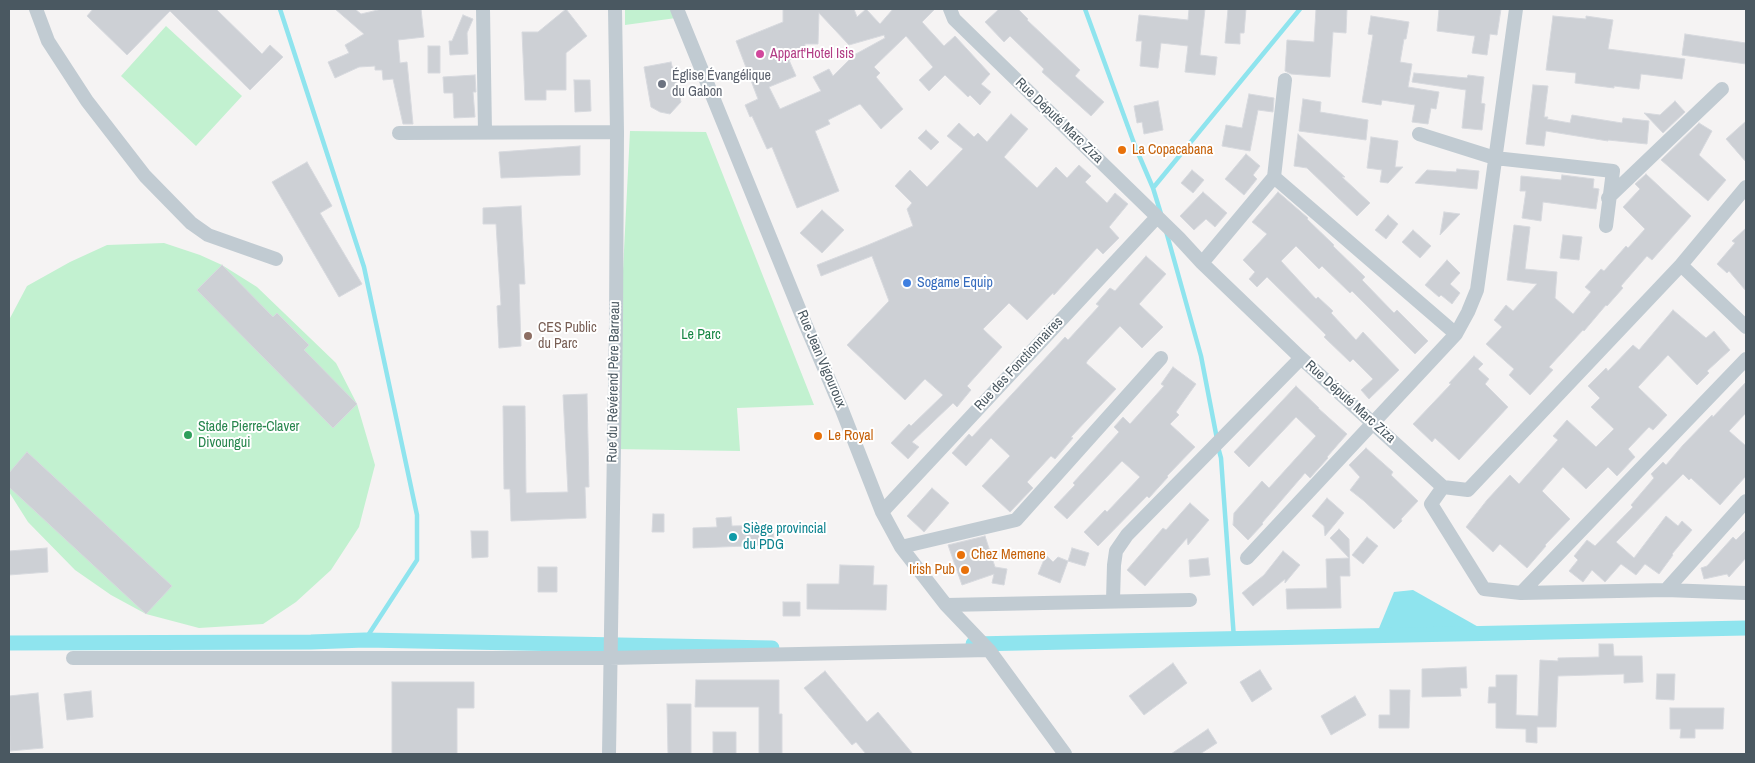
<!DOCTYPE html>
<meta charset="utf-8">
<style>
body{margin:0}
#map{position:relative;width:1755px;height:763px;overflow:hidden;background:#f5f3f3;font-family:"Archivo Narrow",sans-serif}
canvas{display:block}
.frame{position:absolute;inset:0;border:10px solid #4a5861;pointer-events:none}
</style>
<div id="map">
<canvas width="1755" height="763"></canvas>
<div class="frame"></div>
</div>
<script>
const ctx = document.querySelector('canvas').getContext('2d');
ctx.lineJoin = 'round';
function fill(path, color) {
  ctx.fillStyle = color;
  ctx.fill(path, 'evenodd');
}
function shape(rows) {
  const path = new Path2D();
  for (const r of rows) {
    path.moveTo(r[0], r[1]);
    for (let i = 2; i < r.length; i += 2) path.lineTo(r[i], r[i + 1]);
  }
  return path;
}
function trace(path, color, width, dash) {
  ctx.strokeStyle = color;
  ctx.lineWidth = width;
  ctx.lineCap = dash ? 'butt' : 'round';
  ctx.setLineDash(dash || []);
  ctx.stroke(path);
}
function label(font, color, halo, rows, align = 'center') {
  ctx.font = font + ' "Archivo Narrow",sans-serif';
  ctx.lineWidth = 4;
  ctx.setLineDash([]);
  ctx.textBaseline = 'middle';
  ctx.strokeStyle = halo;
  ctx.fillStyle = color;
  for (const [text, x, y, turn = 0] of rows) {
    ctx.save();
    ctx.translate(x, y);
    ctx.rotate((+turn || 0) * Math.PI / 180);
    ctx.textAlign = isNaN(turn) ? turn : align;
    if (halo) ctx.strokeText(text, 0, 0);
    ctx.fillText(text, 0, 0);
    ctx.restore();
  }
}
const green = shape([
 [625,9,672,9,676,18,625,25],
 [166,26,242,96,196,146,121,76],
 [630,131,706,132,814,405,737,408,740,451,614,449],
 [164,243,200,255,222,265,257,287,336,363,357,404,375,465,359,527,331,570,296,602,263,624,199,628,146,614,111,595,75,570,28,522,9,492,9,320,27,286,70,262,107,245]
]);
const water = shape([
 [1413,590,1482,629,1377,633,1394,592]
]);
const stream = shape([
 [280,9,364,267,417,515,417,560,365,640],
 [1085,9,1135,146,1153,188],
 [1161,214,1153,188,1300,9],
 [1166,231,1201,356,1217,439],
 [1218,447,1221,458,1234,639]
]);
const canal = shape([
 [9,643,311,642,365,640,772,648],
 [973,644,1746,628]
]);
const building = shape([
 [93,9,216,9,262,54,270,45,283,57,250,90,170,11,127,55,87,16,93,9],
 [335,9,355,9,361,14,382,9,421,9,424,37,398,40,400,63,407,62,413,124,403,124,393,79,383,80,382,70,375,70,375,66,359,67,335,78,328,62,349,53,345,45,364,34,335,9],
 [566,9,587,36,566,53,566,90,546,90,546,100,525,100,522,32,538,32,566,9],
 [783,9,854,9,857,17,866,9,880,24,893,9,935,9,922,22,944,46,955,36,990,74,981,84,991,92,980,105,970,95,968,97,945,75,929,91,919,80,933,67,906,36,874,67,880,73,876,77,903,109,881,129,860,104,828,120,830,124,815,131,839,191,797,208,772,147,767,149,752,116,750,117,745,105,758,99,736,41,783,22,783,9],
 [819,13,849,45,884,35,885,38,854,55,833,76,829,69,813,77,821,91,780,109,769,87,796,76,789,60,805,56,805,44,818,44,819,13],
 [999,9,1018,9,1028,19,1027,20,1080,70,1075,76,1104,102,1091,116,1042,72,1044,69,1010,36,1004,42,985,22,999,9],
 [1189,9,1205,9,1200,55,1217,57,1215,75,1185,72,1188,46,1161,43,1158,68,1140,66,1142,41,1136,41,1139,15,1188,20,1189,9],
 [1228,9,1246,9,1244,33,1240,33,1240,44,1225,43,1228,9],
 [1316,9,1347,9,1346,33,1333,32,1330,77,1291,74,1285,71,1287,40,1314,42,1316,9],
 [1439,9,1501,9,1497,35,1490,34,1487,55,1472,53,1475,36,1437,31,1439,9],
 [463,15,473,19,467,33,468,54,450,55,449,41,452,41,463,15],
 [1371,16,1409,22,1406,39,1404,39,1400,62,1412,64,1408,87,1439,92,1436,109,1431,108,1428,124,1412,122,1415,105,1382,100,1381,105,1362,102,1373,35,1368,34,1371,16],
 [1553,16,1586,19,1586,16,1613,20,1608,49,1685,59,1682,79,1641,74,1639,89,1614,86,1614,88,1575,83,1576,73,1546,70,1553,16],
 [1685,34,1746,43,1746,64,1682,55,1685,34],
 [428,46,440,46,440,73,428,73,428,46],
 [671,62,681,102,670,114,660,112,651,107,644,67,671,62],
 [1414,73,1467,78,1468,75,1484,77,1481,103,1485,104,1482,130,1462,128,1466,90,1412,82,1414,73],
 [475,75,476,92,473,92,475,117,454,118,453,93,444,93,443,77,475,75],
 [574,80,590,80,591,111,575,112,574,80],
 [1533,85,1548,86,1544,117,1548,117,1547,119,1570,123,1572,115,1622,123,1623,118,1649,121,1647,144,1608,140,1608,141,1546,131,1544,146,1526,144,1533,85],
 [1249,94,1274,98,1273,112,1258,110,1250,151,1222,146,1226,125,1242,128,1249,94],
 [1303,99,1321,102,1320,112,1368,120,1366,140,1299,131,1303,99],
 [1158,101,1163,130,1144,134,1142,122,1137,123,1134,106,1158,101],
 [1675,101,1685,112,1663,133,1644,113,1660,115,1675,101],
 [1011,114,1028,129,1004,157,1037,188,1056,167,1067,178,1079,165,1091,176,1085,182,1107,203,1115,193,1128,204,1109,227,1119,238,1103,254,1097,248,1054,295,1053,293,1027,320,1009,303,983,329,1002,347,967,386,971,390,957,407,953,403,912,442,919,447,908,459,891,443,909,424,911,426,943,395,925,379,905,400,847,345,889,301,872,256,821,276,817,265,868,245,913,226,907,209,912,203,895,186,910,170,927,187,963,149,947,136,959,123,974,137,978,133,987,142,1011,114],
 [1746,121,1746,162,1726,139,1746,121],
 [1699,123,1712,131,1699,155,1726,180,1708,201,1661,160,1699,123],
 [926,130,939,142,931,150,918,138,926,130],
 [1298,134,1345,177,1342,177,1370,203,1357,216,1307,168,1294,166,1298,134],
 [1371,137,1398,141,1395,167,1403,167,1388,183,1380,182,1382,170,1367,168,1371,137],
 [580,146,580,175,501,178,499,152,580,146],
 [1246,154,1260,166,1253,175,1257,179,1244,195,1225,179,1246,154],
 [307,162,332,206,320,213,362,284,339,297,272,182,307,162],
 [1457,169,1479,171,1477,189,1415,183,1427,170,1456,172,1457,169],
 [1192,170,1204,180,1193,193,1181,183,1192,170],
 [1646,174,1691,216,1652,260,1647,256,1621,286,1623,288,1607,306,1606,305,1584,331,1583,330,1549,367,1553,370,1530,395,1509,375,1514,369,1486,344,1502,327,1494,320,1506,305,1513,311,1537,284,1507,280,1514,225,1530,227,1525,269,1557,272,1555,298,1573,314,1591,292,1585,287,1601,269,1604,271,1626,246,1628,248,1645,229,1623,207,1640,189,1635,184,1646,174],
 [1562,175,1594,179,1593,188,1599,189,1596,209,1543,202,1541,221,1522,218,1526,191,1520,191,1521,176,1561,180,1562,175],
 [1203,192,1227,213,1215,227,1206,219,1194,230,1180,216,1203,192],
 [1278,192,1308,218,1307,219,1334,245,1333,246,1365,277,1362,280,1394,313,1397,310,1428,341,1415,354,1352,291,1350,293,1322,266,1319,269,1296,246,1281,261,1316,299,1318,297,1333,311,1331,313,1356,340,1363,332,1399,370,1369,399,1361,390,1373,379,1353,359,1350,362,1324,337,1326,335,1267,277,1257,287,1249,279,1255,272,1243,260,1267,234,1252,222,1278,192],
 [521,206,525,284,519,284,521,346,499,348,497,306,501,305,496,224,483,224,483,208,521,206],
 [822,210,844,230,822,253,800,233,822,210],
 [1444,212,1460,214,1440,235,1444,212],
 [1388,215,1398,224,1386,239,1375,230,1388,215],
 [1746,228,1746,291,1729,271,1727,273,1717,264,1735,243,1732,241,1746,228],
 [1413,230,1431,246,1420,258,1402,242,1413,230],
 [1563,235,1582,237,1579,260,1560,258,1563,235],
 [1146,256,1166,274,1139,304,1163,327,1142,348,1120,326,1088,360,1086,363,1116,389,1071,437,1073,438,1055,459,1051,456,1027,482,1033,488,1010,512,982,486,1010,456,991,438,966,466,952,453,969,434,972,437,1040,364,1065,337,1068,340,1099,306,1096,304,1110,288,1115,291,1146,256],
 [1447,260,1460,273,1450,284,1460,293,1452,304,1441,295,1439,297,1425,285,1447,260],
 [222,265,273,317,277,313,309,345,304,350,357,404,333,428,197,290,222,265],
 [1673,310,1706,338,1714,331,1730,350,1707,371,1709,373,1697,385,1668,355,1638,387,1667,415,1653,430,1649,427,1628,449,1635,457,1617,476,1608,467,1586,489,1563,467,1542,491,1570,519,1545,545,1546,546,1527,568,1500,544,1493,552,1466,527,1487,500,1510,475,1519,484,1558,440,1553,436,1567,420,1596,447,1614,429,1591,407,1600,398,1588,386,1606,368,1608,371,1633,345,1639,350,1673,310],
 [1474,356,1483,364,1478,369,1489,379,1485,384,1508,407,1459,460,1435,438,1432,442,1413,424,1451,384,1449,383,1474,356],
 [1173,367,1196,384,1176,412,1179,415,1170,424,1195,447,1167,476,1168,477,1149,498,1147,496,1098,546,1084,532,1105,510,1107,512,1140,477,1122,461,1067,519,1054,507,1075,485,1073,483,1119,432,1114,427,1123,417,1130,424,1164,386,1161,384,1173,367],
 [1746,382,1746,413,1729,431,1746,446,1746,476,1720,505,1691,478,1689,480,1683,474,1616,542,1634,558,1666,516,1678,526,1682,521,1692,530,1672,554,1673,555,1659,574,1645,564,1636,575,1621,564,1605,582,1592,570,1583,582,1569,571,1578,560,1574,556,1587,540,1595,546,1633,507,1631,505,1654,478,1651,474,1663,462,1666,465,1683,445,1712,415,1713,417,1746,382],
 [1296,386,1319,408,1318,408,1347,434,1327,457,1328,458,1310,478,1305,473,1262,523,1263,524,1248,540,1233,525,1234,513,1262,481,1269,488,1316,436,1296,417,1249,467,1234,452,1296,386],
 [587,394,589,487,585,487,586,518,511,521,510,489,504,489,503,406,525,406,526,493,568,492,563,395,587,394],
 [1366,448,1393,472,1391,475,1418,501,1401,519,1402,521,1394,529,1364,501,1350,490,1360,477,1349,465,1366,448],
 [27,452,172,586,146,614,9,487,9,473,27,452],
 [932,488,949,503,924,532,907,516,932,488],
 [1327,498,1344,513,1325,536,1324,526,1312,516,1327,498],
 [1190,503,1209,520,1188,545,1187,538,1145,586,1127,570,1163,528,1166,530,1190,503],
 [653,514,664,514,664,532,652,532,653,514],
 [731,517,732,526,773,525,774,545,693,548,693,528,717,527,716,518,731,517],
 [1339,529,1349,539,1350,576,1340,576,1341,608,1287,609,1286,589,1327,588,1326,559,1349,558,1330,538,1339,529],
 [1746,530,1746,558,1729,577,1727,574,1704,579,1701,568,1707,566,1733,537,1736,540,1746,530],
 [471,531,488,531,488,557,472,558,471,531],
 [985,536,995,567,1007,569,1004,585,992,583,994,574,962,585,948,545,985,536],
 [1367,537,1378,546,1363,564,1352,555,1367,537],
 [47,548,48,572,9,575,9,551,47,548],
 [1072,548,1089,553,1085,566,1068,561,1072,548],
 [1283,551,1300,565,1285,583,1285,579,1253,606,1242,593,1264,575,1283,551],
 [1046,555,1053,562,1058,557,1068,561,1060,583,1038,574,1046,555],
 [1208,558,1210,575,1190,577,1189,560,1208,558],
 [840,565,874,566,873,585,887,585,886,610,807,609,807,584,839,584,840,565],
 [538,567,557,567,557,592,538,592,538,567],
 [783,602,800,602,800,616,783,616,783,602],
 [1599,644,1613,644,1614,656,1642,656,1643,682,1624,683,1624,674,1558,676,1556,727,1537,727,1537,743,1526,742,1526,729,1496,728,1496,703,1488,703,1489,687,1496,687,1496,675,1517,675,1516,715,1538,716,1540,660,1558,661,1558,658,1599,657,1599,644],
 [1173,663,1187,683,1144,715,1129,696,1173,663],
 [1466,667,1467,688,1460,688,1461,696,1422,697,1422,669,1466,667],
 [1260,670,1272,689,1252,702,1240,682,1260,670],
 [825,671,867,722,878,712,913,754,866,754,856,742,852,745,804,688,825,671],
 [1657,674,1675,674,1674,700,1656,699,1657,674],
 [696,680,779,680,779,714,782,714,782,754,759,754,759,707,695,707,696,680],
 [392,682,474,682,474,708,457,708,457,754,392,754,392,682],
 [1390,690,1410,690,1409,728,1379,728,1379,715,1390,715,1390,690],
 [91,691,93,717,67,720,64,694,91,691],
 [38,693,43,748,10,751,9,696,38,693],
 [1355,696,1366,715,1331,735,1321,716,1355,696],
 [667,704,691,704,691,754,668,754,667,704],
 [1670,708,1724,708,1723,729,1695,729,1695,738,1680,738,1681,729,1670,729,1670,708],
 [1208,729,1217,743,1200,754,1171,754,1208,729],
 [713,732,736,732,736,754,713,754,713,732]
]);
const minor = shape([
 [36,9,48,41,87,101,145,176,191,223,208,235,276,259],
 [483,9,485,132],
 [677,9,804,321,842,410,882,512,901,547,946,605,989,650,1065,754],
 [950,9,954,19,1179,238,1202,263,1301,358,1443,487,1468,490,1681,265,1746,187],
 [399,133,617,132],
 [1419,134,1495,158,1613,171,1606,226],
 [1274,177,1285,80],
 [1608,198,1722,89],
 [1202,263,1274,177,1456,334],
 [1681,265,1746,327],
 [1443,487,1431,504,1484,589,1521,593,1666,590,1746,593],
 [882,512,1157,217],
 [901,547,1016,520,1161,358],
 [1247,558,1456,334,1468,312,1477,290,1516,9],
 [1666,590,1746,501],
 [1521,593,1746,359],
 [1113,600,1114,565,1116,551,1127,535,1301,358],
 [946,605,1190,600],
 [73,658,609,658,989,650],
 [609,754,616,324,617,132,615,9]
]);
const markers = [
 [760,54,5,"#d1479c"],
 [662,84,5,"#6b7280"],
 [1122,150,5,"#e8710a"],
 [907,283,5,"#3f7fe0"],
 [528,336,5,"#8d6e63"],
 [188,435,5,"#2e9e5b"],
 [818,436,5,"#e8710a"],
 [733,537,5,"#0f9aa8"],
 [961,555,5,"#e8710a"],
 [965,570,5,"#e8710a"]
];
const hotelNames = [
 ["Appart'Hotel Isis",770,54]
];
const worshipNames = [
 ["Église Évangélique",672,76],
 ["du Gabon",672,92]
];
const streetNames = [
 ["Rue Député Marc Ziza",1059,121,44],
 ["Rue Jean Vigouroux",821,359,67],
 ["Rue des Fonctionnaires",1019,364,-47],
 ["Rue du Révérend Père Barreau",614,382,-89],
 ["Rue Député Marc Ziza",1350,402,42]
];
const foodNames = [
 ["La Copacabana",1132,150],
 ["Le Royal",828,436],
 ["Chez Memene",971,555],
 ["Irish Pub",955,570,"right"]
];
const shopNames = [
 ["Sogame Equip",917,283]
];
const educationNames = [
 ["CES Public",538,328],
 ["du Parc",538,344]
];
const parkNames = [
 ["Le Parc",701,335]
];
const leisureNames = [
 ["Stade Pierre-Claver",198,427],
 ["Divoungui",198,443]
];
const cultureNames = [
 ["Siège provincial",743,529],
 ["du PDG",743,545]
];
fill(green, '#c2f1d0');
fill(water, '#8fe4ee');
trace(stream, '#8fe4ee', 4.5);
trace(canal, '#8fe4ee', 15);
fill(building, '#cdd0d5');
trace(building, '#d7d9de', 1);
trace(minor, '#c1cbd2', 14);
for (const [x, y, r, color] of markers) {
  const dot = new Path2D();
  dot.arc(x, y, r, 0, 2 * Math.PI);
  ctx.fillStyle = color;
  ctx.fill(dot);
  trace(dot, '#fff', 2);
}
label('14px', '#b23c85', '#fff', hotelNames, 'left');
label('14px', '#5b616d', '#fff', worshipNames, 'left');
label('14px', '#4a5861', '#fff', streetNames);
label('14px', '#c56008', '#fff', foodNames, 'left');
label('14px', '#366cbe', '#fff', shopNames, 'left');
label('14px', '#785e54', '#fff', educationNames, 'left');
label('14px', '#168643', '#fff', parkNames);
label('14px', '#27864d', '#fff', leisureNames, 'left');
label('14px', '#0d838f', '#fff', cultureNames, 'left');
</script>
